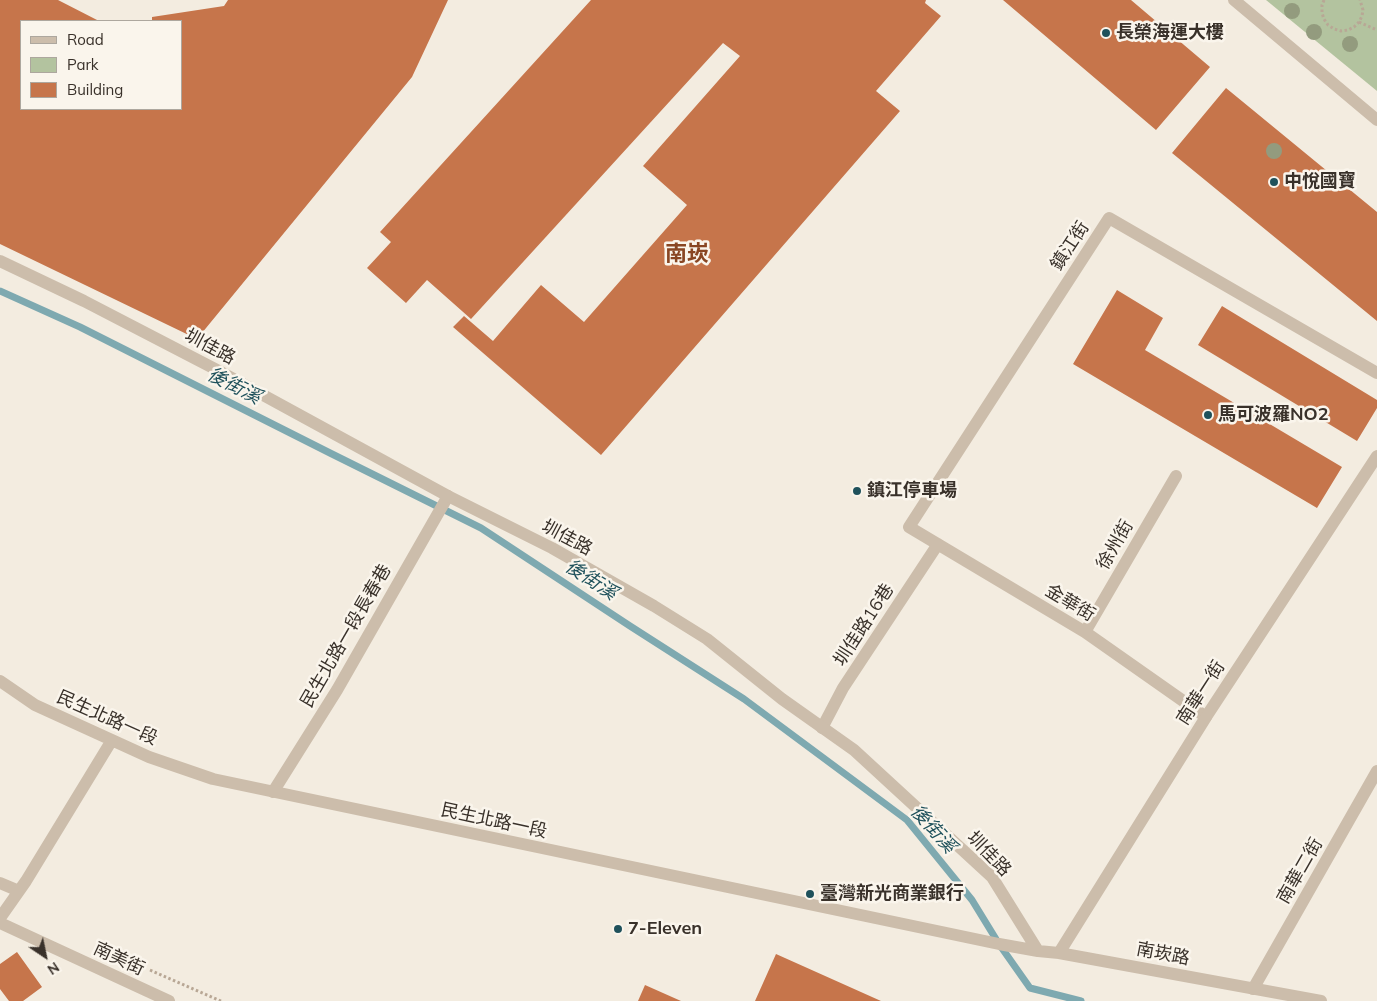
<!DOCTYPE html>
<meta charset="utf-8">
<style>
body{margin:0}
#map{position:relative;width:1377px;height:1001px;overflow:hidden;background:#f3ece0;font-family:Mulish,sans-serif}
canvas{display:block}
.legend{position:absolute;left:20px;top:20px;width:162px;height:90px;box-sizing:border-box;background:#faf5ec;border:1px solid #ada79e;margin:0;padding:6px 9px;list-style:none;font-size:15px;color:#39312a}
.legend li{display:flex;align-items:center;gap:10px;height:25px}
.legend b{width:25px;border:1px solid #ada79e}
.north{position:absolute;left:20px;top:931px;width:50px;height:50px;-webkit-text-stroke:4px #faf5ec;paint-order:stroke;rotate:146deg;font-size:14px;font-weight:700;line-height:20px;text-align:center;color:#39312a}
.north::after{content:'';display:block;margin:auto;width:18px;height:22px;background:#39312a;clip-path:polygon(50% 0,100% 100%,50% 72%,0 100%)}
</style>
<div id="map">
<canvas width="1377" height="1001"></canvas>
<ul class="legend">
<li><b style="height:6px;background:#ccbdab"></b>Road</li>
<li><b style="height:14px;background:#b3c39f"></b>Park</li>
<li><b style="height:14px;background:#c6754b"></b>Building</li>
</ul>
<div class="north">N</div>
</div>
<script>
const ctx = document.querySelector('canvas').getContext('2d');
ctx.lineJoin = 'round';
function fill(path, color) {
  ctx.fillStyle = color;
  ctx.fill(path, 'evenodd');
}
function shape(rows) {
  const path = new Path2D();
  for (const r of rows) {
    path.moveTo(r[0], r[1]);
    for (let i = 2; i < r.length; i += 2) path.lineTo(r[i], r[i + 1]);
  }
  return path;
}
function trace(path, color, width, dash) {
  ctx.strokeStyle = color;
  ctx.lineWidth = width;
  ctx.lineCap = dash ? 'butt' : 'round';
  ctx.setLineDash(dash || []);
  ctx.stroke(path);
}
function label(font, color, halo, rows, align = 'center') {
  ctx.font = font + ' Mulish,"Noto Sans TC",sans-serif';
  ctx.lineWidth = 5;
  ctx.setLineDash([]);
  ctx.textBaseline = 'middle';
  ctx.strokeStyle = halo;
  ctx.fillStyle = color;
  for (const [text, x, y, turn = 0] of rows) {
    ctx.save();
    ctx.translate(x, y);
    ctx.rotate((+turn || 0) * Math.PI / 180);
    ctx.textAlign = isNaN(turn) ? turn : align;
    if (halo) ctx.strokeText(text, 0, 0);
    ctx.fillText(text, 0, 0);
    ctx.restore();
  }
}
const green = shape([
 [1266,0,1377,0,1377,91]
]);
const stream = shape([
 [0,291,80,327,330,453,481,528,630,626,744,699,907,820,972,900,999,944,1030,988,1081,1001]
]);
const building = shape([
 [0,0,58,0,99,21,21,21,21,109,181,109,181,21,152,21,152,17,224,6,228,0,448,0,412,77,197,339,0,244],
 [591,0,926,0,925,3,941,16,876,91,900,111,601,455,453,327,464,316,493,341,541,285,584,322,687,205,643,166,740,56,723,43,471,319,427,280,406,303,367,268,391,242,380,232],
 [1003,0,1131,0,1210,67,1156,130],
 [1226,88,1377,212,1377,321,1172,153],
 [1117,290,1163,318,1145,350,1342,467,1317,508,1073,364],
 [1222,306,1377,400,1377,408,1357,441,1198,345],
 [17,952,42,987,23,1001,9,1001,0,989,0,964],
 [776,954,881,1001,755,1001],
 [645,985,681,1001,638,1001]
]);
const path = shape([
 [1324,0,1322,5,1322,13,1324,19,1328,25,1334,29,1341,31,1348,30,1354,27,1359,22,1362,16,1363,10,1360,0],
 [1359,22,1377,30],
 [150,970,221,1001]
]);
const service = shape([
 [1085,632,1176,476],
 [1206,717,1085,632,909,527,1109,218,1377,373],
 [822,728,843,688,938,544],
 [273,792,337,690,448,496],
 [1253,989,1377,771]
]);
const minor = shape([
 [1234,0,1377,120],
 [0,261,84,301,219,371,448,496,552,548,654,606,707,639,782,699,854,750,992,877,1038,951],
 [0,681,35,705,149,757,213,779,999,944,1038,951,1059,953,1321,1001],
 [0,883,19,891],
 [0,918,26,881,112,740],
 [0,923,169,1001],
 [1059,953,1206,717,1377,456]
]);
const trees = [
 [1292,11],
 [1314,32],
 [1350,44],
 [1274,151]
];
const markers = [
 [1106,33,5,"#1f515b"],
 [1274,182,5,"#1f515b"],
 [1208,415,5,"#1f515b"],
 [857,491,5,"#1f515b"],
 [810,894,5,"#1f515b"],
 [618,929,5,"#1f515b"]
];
const poiNames = [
 ["長榮海運大樓",1116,33],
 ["中悅國寶",1284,182],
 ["馬可波羅NO2",1218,415],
 ["鎮江停車場",867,491],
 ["臺灣新光商業銀行",820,894],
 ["7-Eleven",628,929]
];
const streetNames = [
 ["鎮江街",1070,246,-57],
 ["圳佳路",210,347,28],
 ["圳佳路",567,538,28],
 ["徐州街",1115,545,-60],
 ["金華街",1070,603,31],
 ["圳佳路16巷",864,625,-57],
 ["民生北路一段長春巷",346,636,-60],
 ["南華一街",1201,693,-57],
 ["民生北路一段",107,718,24],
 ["民生北路一段",494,821,12],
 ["圳佳路",989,854,46],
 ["南華二街",1300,871,-60],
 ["南崁路",1163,954,11],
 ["南美街",119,959,25]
];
const waterNames = [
 ["後街溪",234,386,27],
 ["後街溪",591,580,33],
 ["後街溪",933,829,48]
];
const districtNames = [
 ["南崁",687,254]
];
fill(green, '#b3c39f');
trace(stream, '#7ea9b0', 7);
fill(building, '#c6754b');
trace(path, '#b8a795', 3, [2.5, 2.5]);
trace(service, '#ccbdab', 12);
trace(minor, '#ccbdab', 12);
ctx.fillStyle = '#939b7e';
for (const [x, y] of trees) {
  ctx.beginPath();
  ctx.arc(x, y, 8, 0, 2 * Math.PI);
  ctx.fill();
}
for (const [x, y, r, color] of markers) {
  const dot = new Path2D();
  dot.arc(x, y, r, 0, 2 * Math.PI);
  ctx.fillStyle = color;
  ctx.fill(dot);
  trace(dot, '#faf5ec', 2);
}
label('bold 18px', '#39312a', '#faf5ec', poiNames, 'left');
label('18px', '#39312a', '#faf5ec', streetNames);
label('italic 19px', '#1f515b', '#faf5ec', waterNames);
label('bold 22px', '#894623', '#faf5ec', districtNames);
</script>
